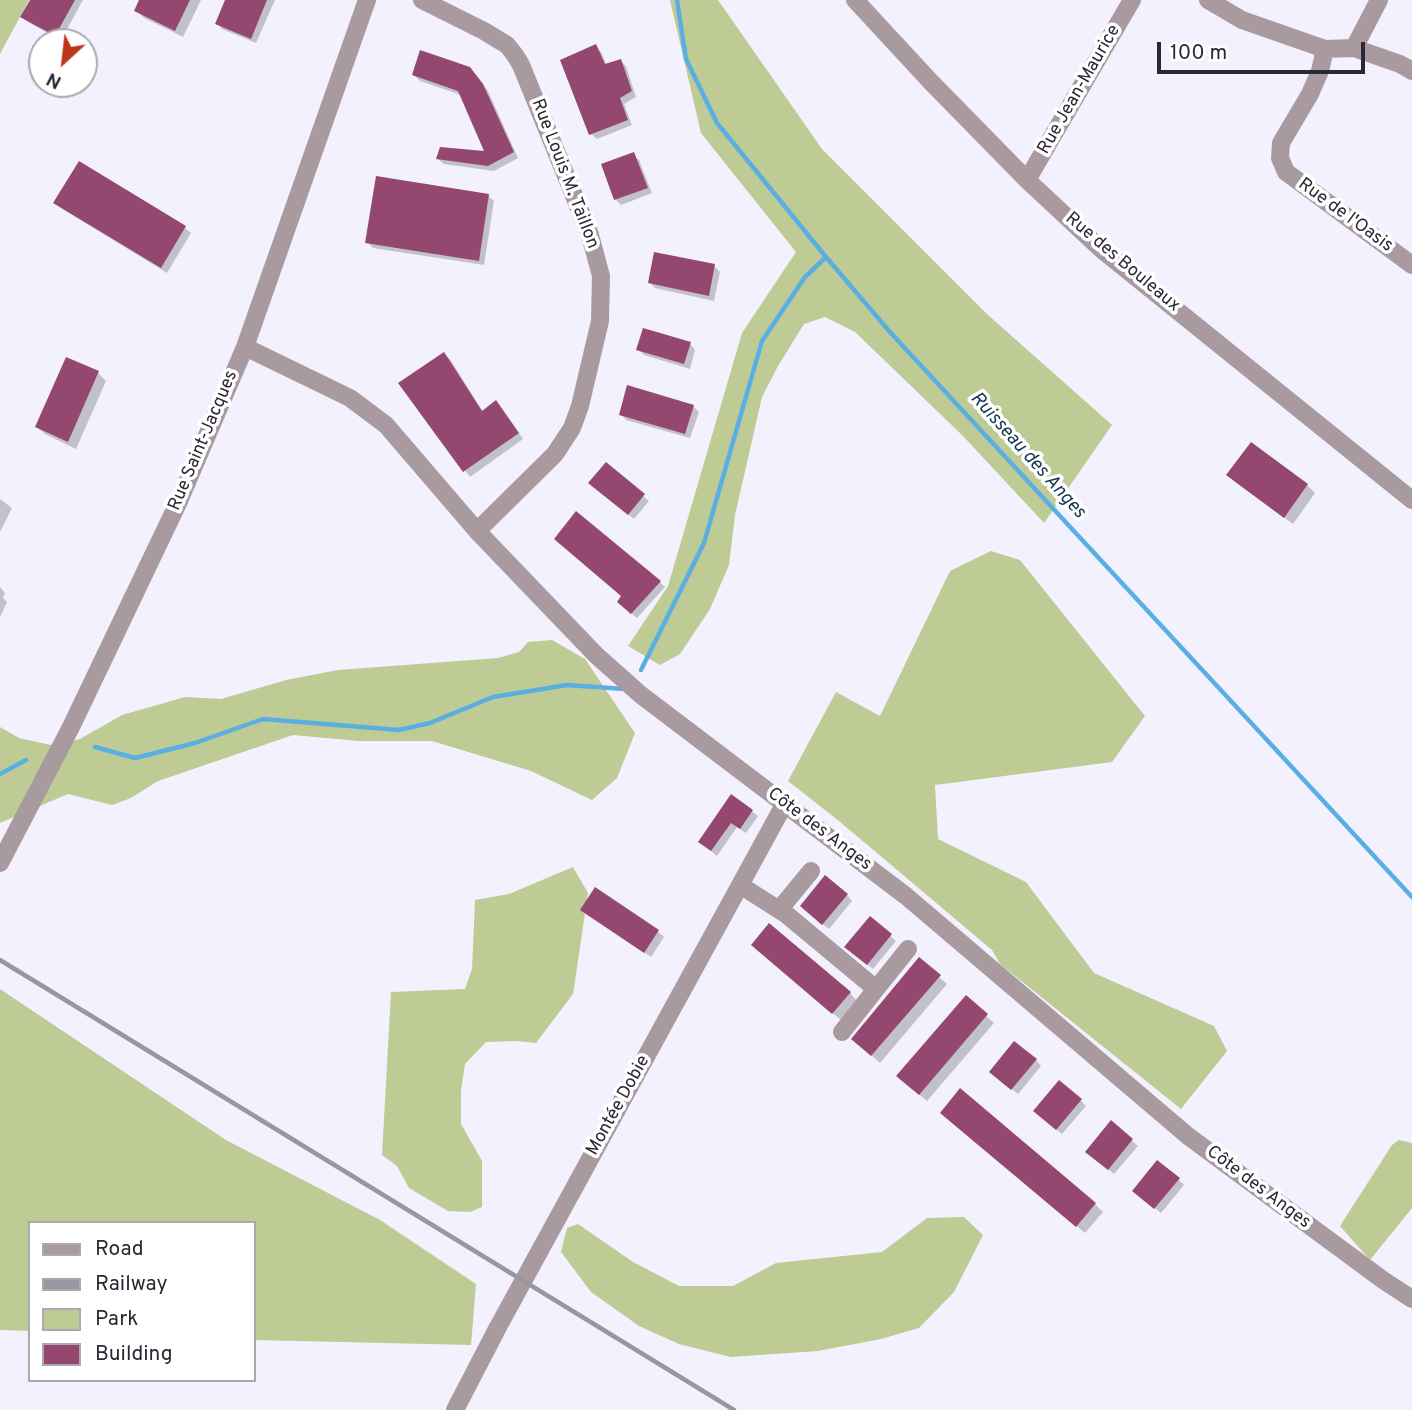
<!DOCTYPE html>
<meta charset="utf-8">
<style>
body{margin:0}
#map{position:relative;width:1412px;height:1410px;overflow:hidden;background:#f3f1fd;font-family:Overpass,sans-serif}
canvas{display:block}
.legend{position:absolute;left:28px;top:1221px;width:228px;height:161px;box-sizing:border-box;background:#fff;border:2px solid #aaa9ad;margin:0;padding:9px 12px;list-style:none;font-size:21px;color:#2a2833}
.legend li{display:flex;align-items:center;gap:14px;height:35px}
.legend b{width:35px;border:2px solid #aaa9ad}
.north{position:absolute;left:28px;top:28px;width:70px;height:70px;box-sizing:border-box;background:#fff;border:2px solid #aaa9ad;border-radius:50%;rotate:207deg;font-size:19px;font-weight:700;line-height:28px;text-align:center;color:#2a2833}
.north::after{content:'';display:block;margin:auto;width:24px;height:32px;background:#bf3517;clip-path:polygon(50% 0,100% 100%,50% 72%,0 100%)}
.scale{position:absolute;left:1157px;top:42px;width:208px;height:32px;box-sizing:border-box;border:4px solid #2a2833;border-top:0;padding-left:9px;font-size:21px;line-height:24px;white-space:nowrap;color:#2a2833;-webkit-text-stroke:5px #fff;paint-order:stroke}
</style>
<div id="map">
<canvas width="1412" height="1410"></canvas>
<ul class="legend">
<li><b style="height:9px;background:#a99aa0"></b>Road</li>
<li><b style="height:9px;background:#9896a1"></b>Railway</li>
<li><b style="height:19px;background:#becb94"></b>Park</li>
<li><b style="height:19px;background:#94486f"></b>Building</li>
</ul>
<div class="north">N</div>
<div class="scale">100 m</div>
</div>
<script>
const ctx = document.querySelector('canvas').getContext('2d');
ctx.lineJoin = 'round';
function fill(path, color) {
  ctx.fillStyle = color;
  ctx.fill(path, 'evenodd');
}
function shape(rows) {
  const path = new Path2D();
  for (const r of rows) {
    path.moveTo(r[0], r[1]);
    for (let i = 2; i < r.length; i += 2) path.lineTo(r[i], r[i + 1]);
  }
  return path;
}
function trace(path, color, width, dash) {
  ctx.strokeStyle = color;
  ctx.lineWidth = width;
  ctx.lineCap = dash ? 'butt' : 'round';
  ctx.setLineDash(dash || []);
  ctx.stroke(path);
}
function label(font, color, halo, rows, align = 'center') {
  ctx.font = font + ' Overpass,sans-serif';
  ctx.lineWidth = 7;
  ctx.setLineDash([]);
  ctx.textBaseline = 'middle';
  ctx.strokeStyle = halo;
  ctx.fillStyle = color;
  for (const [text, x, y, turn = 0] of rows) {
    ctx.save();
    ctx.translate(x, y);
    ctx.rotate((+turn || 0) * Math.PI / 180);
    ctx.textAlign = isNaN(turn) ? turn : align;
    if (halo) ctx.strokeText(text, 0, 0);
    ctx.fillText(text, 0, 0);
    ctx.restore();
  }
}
const green = shape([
 [0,0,29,0,0,54],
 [670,0,718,0,822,149,988,315,1112,425,1044,523,963,436,855,332,825,317,804,324,778,366,762,397,735,515,729,565,710,609,680,654,660,665,628,646,668,586,742,333,796,252,701,133],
 [991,551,1020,560,1145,716,1112,762,935,785,938,839,1026,882,1094,973,1214,1026,1227,1051,1181,1109,1000,964,992,950,839,821,788,781,836,692,880,716,950,571],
 [552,640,585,659,635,733,617,778,592,800,531,771,432,741,359,741,293,735,158,781,131,798,112,805,68,794,0,823,0,727,19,738,55,746,80,739,122,715,185,697,221,699,286,680,338,670,498,658,519,652,528,642],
 [573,867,588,893,573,994,536,1043,516,1041,486,1042,465,1064,461,1091,461,1124,482,1161,482,1207,470,1212,448,1211,409,1188,397,1166,382,1155,391,992,465,989,472,969,475,900,509,894],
 [0,989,226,1140,380,1220,476,1284,471,1345,254,1340,254,1223,30,1223,30,1331,0,1330],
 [1399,1140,1412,1143,1412,1208,1370,1260,1340,1226,1392,1145],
 [964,1217,983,1235,954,1292,919,1328,881,1339,818,1351,731,1357,679,1344,639,1326,591,1292,561,1252,567,1228,578,1224,633,1262,679,1286,733,1286,776,1263,882,1252,927,1218]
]);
const shadow = shape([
 [32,0,83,0,61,40,28,22,22,17],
 [141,0,201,0,183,37,144,18,136,10],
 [227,0,275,0,256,43,222,29,217,23],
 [595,46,601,52,607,66,620,61,626,66,636,97,624,104,632,125,597,139,591,134],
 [414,75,476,75,488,91,518,158,494,171,444,164,438,159,487,153,461,95,420,81],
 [633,155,639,160,652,193,621,205,615,199],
 [79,164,185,228,191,233,167,273,61,208,56,203],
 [488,196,494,201,484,265,373,248,367,242],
 [714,266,720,272,714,301,655,288,650,283],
 [690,344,695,350,690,369,644,355,638,349],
 [444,354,450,359,483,412,501,408,523,439,470,477,401,384],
 [67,359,98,373,106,381,76,449,45,434,37,427],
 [693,406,699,412,690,438,626,420,621,414],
 [606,464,649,501,634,519,596,488],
 [1228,475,1307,485,1315,493,1293,524,1235,482],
 [0,499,12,508,0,532],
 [660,582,665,587,637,618,624,607],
 [0,587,5,593,3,598,7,602,0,617],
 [731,796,758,816,746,833,737,827,717,856,700,842],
 [596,890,658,932,664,937,651,957,588,915],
 [847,895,852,901,829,929,807,912],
 [870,918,896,941,873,969,852,952],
 [761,952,850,993,857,1001,841,1020],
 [939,977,947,984,880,1063,861,1046],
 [986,1016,994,1023,927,1101,906,1084],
 [1036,1060,1041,1066,1018,1094,996,1077],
 [1080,1100,1086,1106,1062,1134,1041,1117],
 [950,1121,1095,1204,1103,1212,1085,1233],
 [1111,1123,1138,1146,1114,1174,1093,1157],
 [1178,1179,1184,1185,1161,1213,1139,1196]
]);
const stream = shape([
 [677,0,686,59,717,123,826,257,890,332,1412,897],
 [641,670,704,543,762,341,805,277,826,257],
 [95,747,135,758,195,743,263,719,399,730,430,723,493,697,567,685,625,689],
 [0,774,26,760]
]);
const building = shape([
 [30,0,75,0,55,36,20,17],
 [139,0,190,0,175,31,134,11],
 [225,0,267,0,251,39,215,24],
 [596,44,605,64,621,59,632,91,620,98,628,120,589,135,560,60],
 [420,50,470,67,483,84,514,152,488,166,436,159,440,147,484,151,458,91,412,75],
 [634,152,648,188,614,200,601,164],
 [79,161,186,226,161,268,53,203],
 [376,176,489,194,479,261,365,243],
 [654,252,715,264,709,296,648,283],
 [643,328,691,342,684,364,636,350],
 [444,352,482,411,496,400,519,433,463,472,398,383],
 [66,357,99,371,68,442,35,427],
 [627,385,694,405,685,434,619,415],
 [1251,442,1308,484,1284,518,1226,475],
 [606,462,645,494,628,515,588,483],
 [576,511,661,581,631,614,617,602,621,596,554,539],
 [731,794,753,810,740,829,731,823,711,851,698,842],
 [825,875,848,894,822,925,800,906],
 [595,887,659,930,644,953,580,910],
 [870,916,892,934,867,965,844,947],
 [769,923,851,992,832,1014,751,945],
 [919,957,941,975,871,1056,851,1039],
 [966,995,988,1014,919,1095,896,1076],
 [1014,1041,1037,1059,1011,1090,989,1072],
 [1059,1080,1082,1099,1056,1130,1033,1111],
 [960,1088,1096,1203,1076,1227,940,1113],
 [1111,1120,1133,1139,1108,1170,1085,1152],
 [1157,1160,1180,1178,1154,1209,1132,1191]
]);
const minor = shape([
 [422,0,484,31,507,45,515,55,521,65,590,235,601,276,600,321,580,406,572,428,555,454,477,531],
 [855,0,930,81,1027,180,1101,249,1412,500],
 [1208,0,1242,20,1325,49,1354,48,1400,64,1412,71],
 [1354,48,1379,0],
 [1325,49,1320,71,1310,94,1281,143,1280,158,1286,172,1412,265],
 [1027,180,1132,0],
 [245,347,350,398,386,425,477,531,596,655,641,695,906,896,1188,1136,1383,1280,1412,1299],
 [0,863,71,727,179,501,245,347,367,0],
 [740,885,787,915,876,989,842,1032],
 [779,910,811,871],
 [876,989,908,949],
 [455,1410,498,1327,785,803]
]);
const rail = shape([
 [0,960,734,1410]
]);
const streetNames = [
 ["Rue Jean-Maurice",1080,90,-60],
 ["Rue Louis M. Taillon",564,174,69],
 ["Rue de l'Oasis",1345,216,36],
 ["Rue des Bouleaux",1122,263,40],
 ["Rue Saint-Jacques",204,441,-67],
 ["Côte des Anges",819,830,37],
 ["Montée Dobie",619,1106,-61],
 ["Côte des Anges",1258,1188,37]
];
const waterNames = [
 ["Ruisseau des Anges",1027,456,48]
];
fill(green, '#becb94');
fill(shadow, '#0003');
trace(stream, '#5baee2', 4.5);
fill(building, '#94486f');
trace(minor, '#a99aa0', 18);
trace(rail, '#9896a1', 4.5);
label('18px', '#2a2833', '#fff', streetNames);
label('italic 19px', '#12374c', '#fff', waterNames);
</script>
